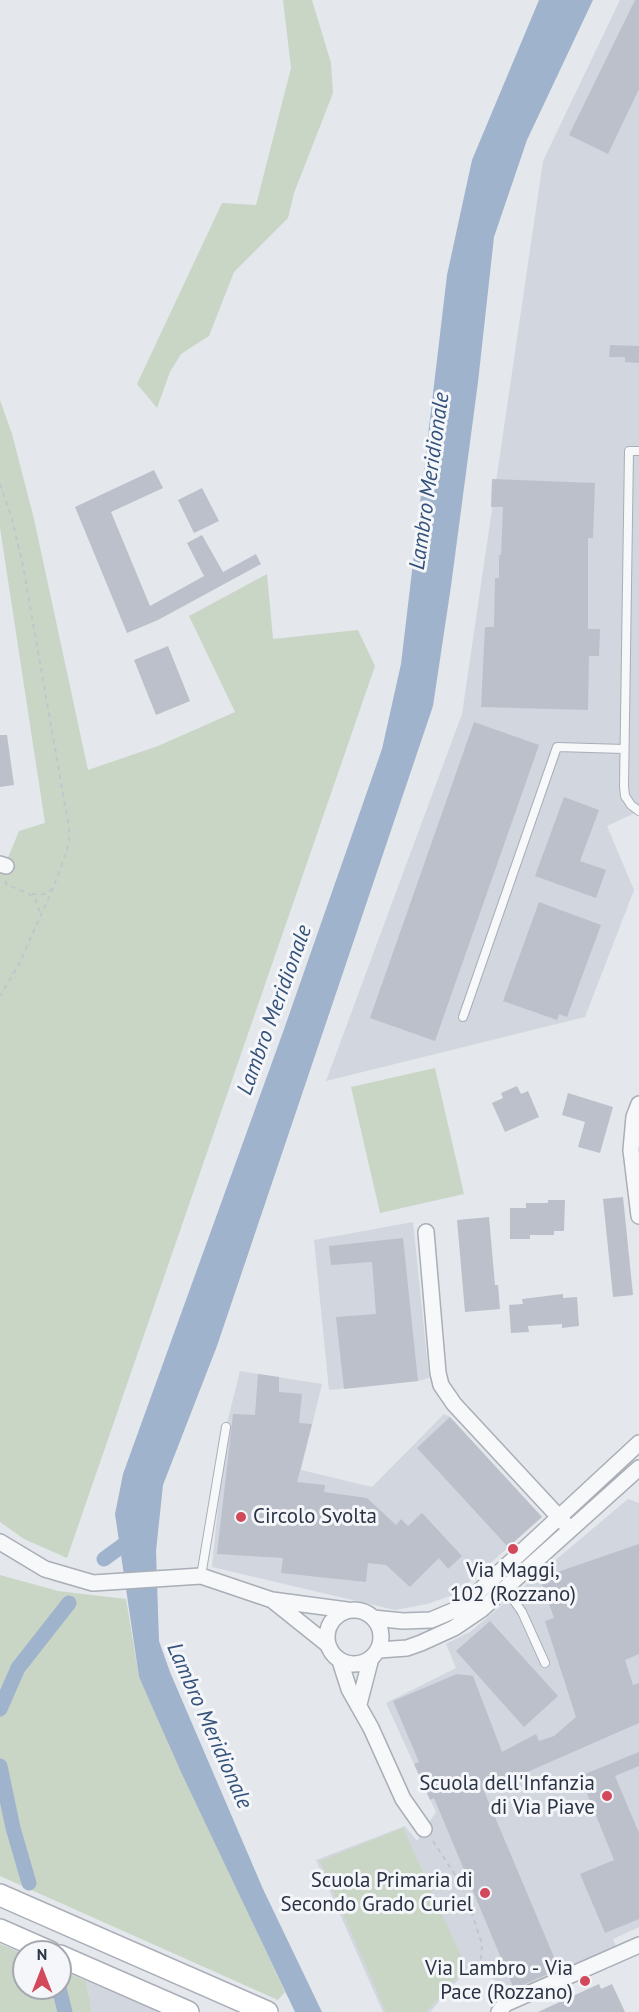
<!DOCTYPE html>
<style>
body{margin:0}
#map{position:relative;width:639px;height:2012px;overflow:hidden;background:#e4e7ec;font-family:"PT Sans",sans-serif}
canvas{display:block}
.north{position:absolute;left:12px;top:1940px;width:60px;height:60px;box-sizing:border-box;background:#f4f6f9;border:2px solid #a4a8b1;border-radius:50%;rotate:0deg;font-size:16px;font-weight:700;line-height:24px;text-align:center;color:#2b3445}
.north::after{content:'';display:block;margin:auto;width:21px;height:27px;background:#d1495b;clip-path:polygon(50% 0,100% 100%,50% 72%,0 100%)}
</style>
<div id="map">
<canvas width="639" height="2012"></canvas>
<div class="north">N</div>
</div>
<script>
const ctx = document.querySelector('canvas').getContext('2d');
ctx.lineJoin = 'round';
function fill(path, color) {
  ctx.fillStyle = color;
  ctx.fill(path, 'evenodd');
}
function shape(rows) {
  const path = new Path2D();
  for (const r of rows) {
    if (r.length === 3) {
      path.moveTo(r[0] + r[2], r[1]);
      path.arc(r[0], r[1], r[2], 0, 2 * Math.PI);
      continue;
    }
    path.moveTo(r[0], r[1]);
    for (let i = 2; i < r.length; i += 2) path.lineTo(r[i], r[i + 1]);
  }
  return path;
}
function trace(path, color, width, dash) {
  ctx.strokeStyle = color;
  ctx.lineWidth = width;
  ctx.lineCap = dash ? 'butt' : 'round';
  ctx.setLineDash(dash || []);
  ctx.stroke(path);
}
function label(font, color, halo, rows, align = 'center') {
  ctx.font = font + ' "PT Sans",sans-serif';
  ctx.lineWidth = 6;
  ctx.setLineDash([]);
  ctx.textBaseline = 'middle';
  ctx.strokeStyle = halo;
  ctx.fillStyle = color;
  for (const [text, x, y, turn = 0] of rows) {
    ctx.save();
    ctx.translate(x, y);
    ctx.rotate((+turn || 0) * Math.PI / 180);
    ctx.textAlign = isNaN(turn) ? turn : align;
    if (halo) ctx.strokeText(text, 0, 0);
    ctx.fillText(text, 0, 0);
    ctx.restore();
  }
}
const built = shape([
 [620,0,639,0,639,811,607,826,634,890,585,1017,326,1081,462,714,543,161],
 [413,1222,429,1378,418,1381,329,1390,314,1240],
 [240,1371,322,1384,301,1470,372,1487,444,1414,450,1417,542,1517,456,1594,427,1604,395,1610,212,1567,226,1427],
 [628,1499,639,1503,639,1927,613,1939,618,1951,517,1994,471,1965,430,2012,383,2012,316,1860,405,1826,417,1841,436,1812,386,1703,456,1668,446,1644,470,1632],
 [86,1981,160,2012,92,2012]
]);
const green = shape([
 [283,0,312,0,331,63,333,93,294,193,288,218,234,272,209,336,181,354,170,372,157,408,137,384,222,203,256,205,291,68],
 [0,400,12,434,34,519,88,770,158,746,235,712,189,616,267,574,273,639,358,630,375,666,67,1558,24,1539,0,1522,0,871,7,860,19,831,45,823,0,528],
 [435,1068,464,1194,380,1213,351,1087],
 [0,1575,58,1591,126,1599,139,1677,285,1992,278,2000,0,1876],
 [403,1828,466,1967,426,2012,386,2012,320,1861],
 [0,1944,24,1954,24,1988,60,1988,60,1970,86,1981,92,2012,0,2012]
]);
const water = shape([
 [539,0,593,0,527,140,494,237,478,382,451,586,433,706,217,1346,163,1485,156,1551,159,1641,170,1672,263,1889,322,2012,295,2012,181,1772,139,1677,115,1514,123,1474,283,1032,382,749,401,664,447,275,472,160]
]);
const canal = shape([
 [104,1559,134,1537],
 [0,1709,18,1668,69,1603],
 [0,1766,13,1828,29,1883],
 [59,1988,65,2012]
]);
const building = shape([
 [635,0,639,0,639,89,608,154,569,135],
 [610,345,639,346,639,363,625,362,625,357,609,357],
 [154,470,163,488,111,512,150,606,204,576,187,543,202,535,223,572,256,554,261,564,158,620,127,633,75,507],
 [492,479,595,483,593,538,588,538,588,629,600,629,599,656,589,656,588,710,481,707,485,627,494,627,495,578,499,578,499,555,501,555,503,507,491,507],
 [202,488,219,521,194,533,178,500],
 [168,646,190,701,156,715,134,660],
 [474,722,539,745,435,1041,370,1018],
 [0,735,7,735,14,785,0,787],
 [564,797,599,810,580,861,606,870,596,898,535,876],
 [539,902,601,925,567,1017,559,1014,557,1020,503,1001],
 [517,1086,521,1094,528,1091,539,1117,505,1132,492,1103,503,1098,501,1093],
 [568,1093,613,1107,600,1153,578,1147,585,1122,562,1115],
 [623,1197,633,1295,613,1297,603,1199],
 [548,1200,565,1200,564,1231,554,1231,554,1235,530,1235,530,1239,510,1239,510,1208,526,1208,526,1203,548,1203],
 [489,1217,495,1285,498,1285,500,1309,465,1312,457,1220],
 [403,1238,418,1381,344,1389,336,1317,376,1314,372,1262,331,1265,329,1246],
 [563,1294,563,1298,577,1297,579,1326,562,1328,562,1324,528,1326,529,1332,511,1333,509,1305,523,1304,522,1299],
 [258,1374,279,1377,279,1392,302,1394,299,1423,312,1424,297,1482,325,1485,324,1492,367,1498,396,1525,401,1519,408,1526,422,1513,462,1556,448,1569,439,1558,410,1587,386,1565,368,1563,366,1582,281,1573,283,1558,217,1554,233,1414,255,1415],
 [450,1417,542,1517,508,1547,417,1448],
 [639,1544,639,1654,625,1660,633,1685,639,1683,639,1723,484,1791,559,1969,514,1989,434,1798,430,1800,414,1764,419,1762,393,1701,457,1674,473,1676,502,1752,536,1734,539,1741,554,1736,576,1717,545,1621,554,1618,540,1578],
 [490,1621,558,1696,524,1727,456,1651],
 [639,1752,639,1766,615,1776,639,1833,639,1919,605,1933,580,1874,614,1860,580,1776],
 [599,1984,601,1989,612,1984,625,2012,538,2012]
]);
const path = shape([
 [0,484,12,519,23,566,69,828,69,843,65,856,53,888,19,964,0,996],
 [6,881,6,884,29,894,36,900,40,913],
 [32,894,45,894,52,889],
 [433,1841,463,1887,482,1944,480,1970,476,1977]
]);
const service = shape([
 [639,451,629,451,624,786,625,796,631,805,639,811],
 [463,1017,557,747,624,749],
 [201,1576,226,1427],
 [505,1588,522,1612,545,1663]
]);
const minor = shape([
 [0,864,6,866],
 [639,1104,634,1117,631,1150,639,1216],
 [426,1232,438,1373,441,1385,454,1404,570,1529],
 [0,1542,45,1569,93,1583,201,1576,272,1600,347,1610],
 [272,1600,327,1644],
 [354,1637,27],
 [373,1618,403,1621,431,1620,462,1607,639,1443],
 [379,1650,407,1648,421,1643,454,1628,482,1609,639,1468],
 [340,1661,349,1689,371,1728,403,1799,424,1829],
 [359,1704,371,1658],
 [499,2012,505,2004,639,1945]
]);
const secondary = shape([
 [0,1895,267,2012],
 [0,1930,50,1952],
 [60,1956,188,2012]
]);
const markers = [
 [241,1517,6,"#d1495b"],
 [513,1549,6,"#d1495b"],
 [607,1796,6,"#d1495b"],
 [485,1893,6,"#d1495b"],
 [585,1981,6,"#d1495b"]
];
const poiNames = [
 ["Circolo Svolta",253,1517,"left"],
 ["Via Maggi,",513,1571,"center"],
 ["102 (Rozzano)",513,1595,"center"],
 ["Scuola dell'Infanzia",595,1784],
 ["di Via Piave",595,1808],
 ["Scuola Primaria di",473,1881],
 ["Secondo Grado Curiel",473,1905],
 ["Via Lambro - Via",573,1969],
 ["Pace (Rozzano)",573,1993]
];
const waterNames = [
 ["Lambro Meridionale",430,481,-82],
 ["Lambro Meridionale",275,1010,-70],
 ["Lambro Meridionale",209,1726,66]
];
fill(built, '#d2d6de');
fill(green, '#c9d6c5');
fill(water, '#9fb4cc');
trace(canal, '#9fb4cc', 15);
fill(building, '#bbc0ca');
trace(service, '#a9aeb7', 10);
trace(minor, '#a9aeb7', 18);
trace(secondary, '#a9aeb7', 24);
trace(path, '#c2c5cb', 2, [4.5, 4.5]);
trace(service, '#f7f8fa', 8);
trace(minor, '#f7f8fa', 15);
trace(secondary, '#fff', 21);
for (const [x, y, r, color] of markers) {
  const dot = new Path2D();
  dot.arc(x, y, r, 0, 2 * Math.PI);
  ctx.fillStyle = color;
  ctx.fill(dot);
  trace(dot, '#f4f6f9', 2);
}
label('21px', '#2b3445', '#f4f6f9', poiNames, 'right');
label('italic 22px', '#34527a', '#f4f6f9', waterNames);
</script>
